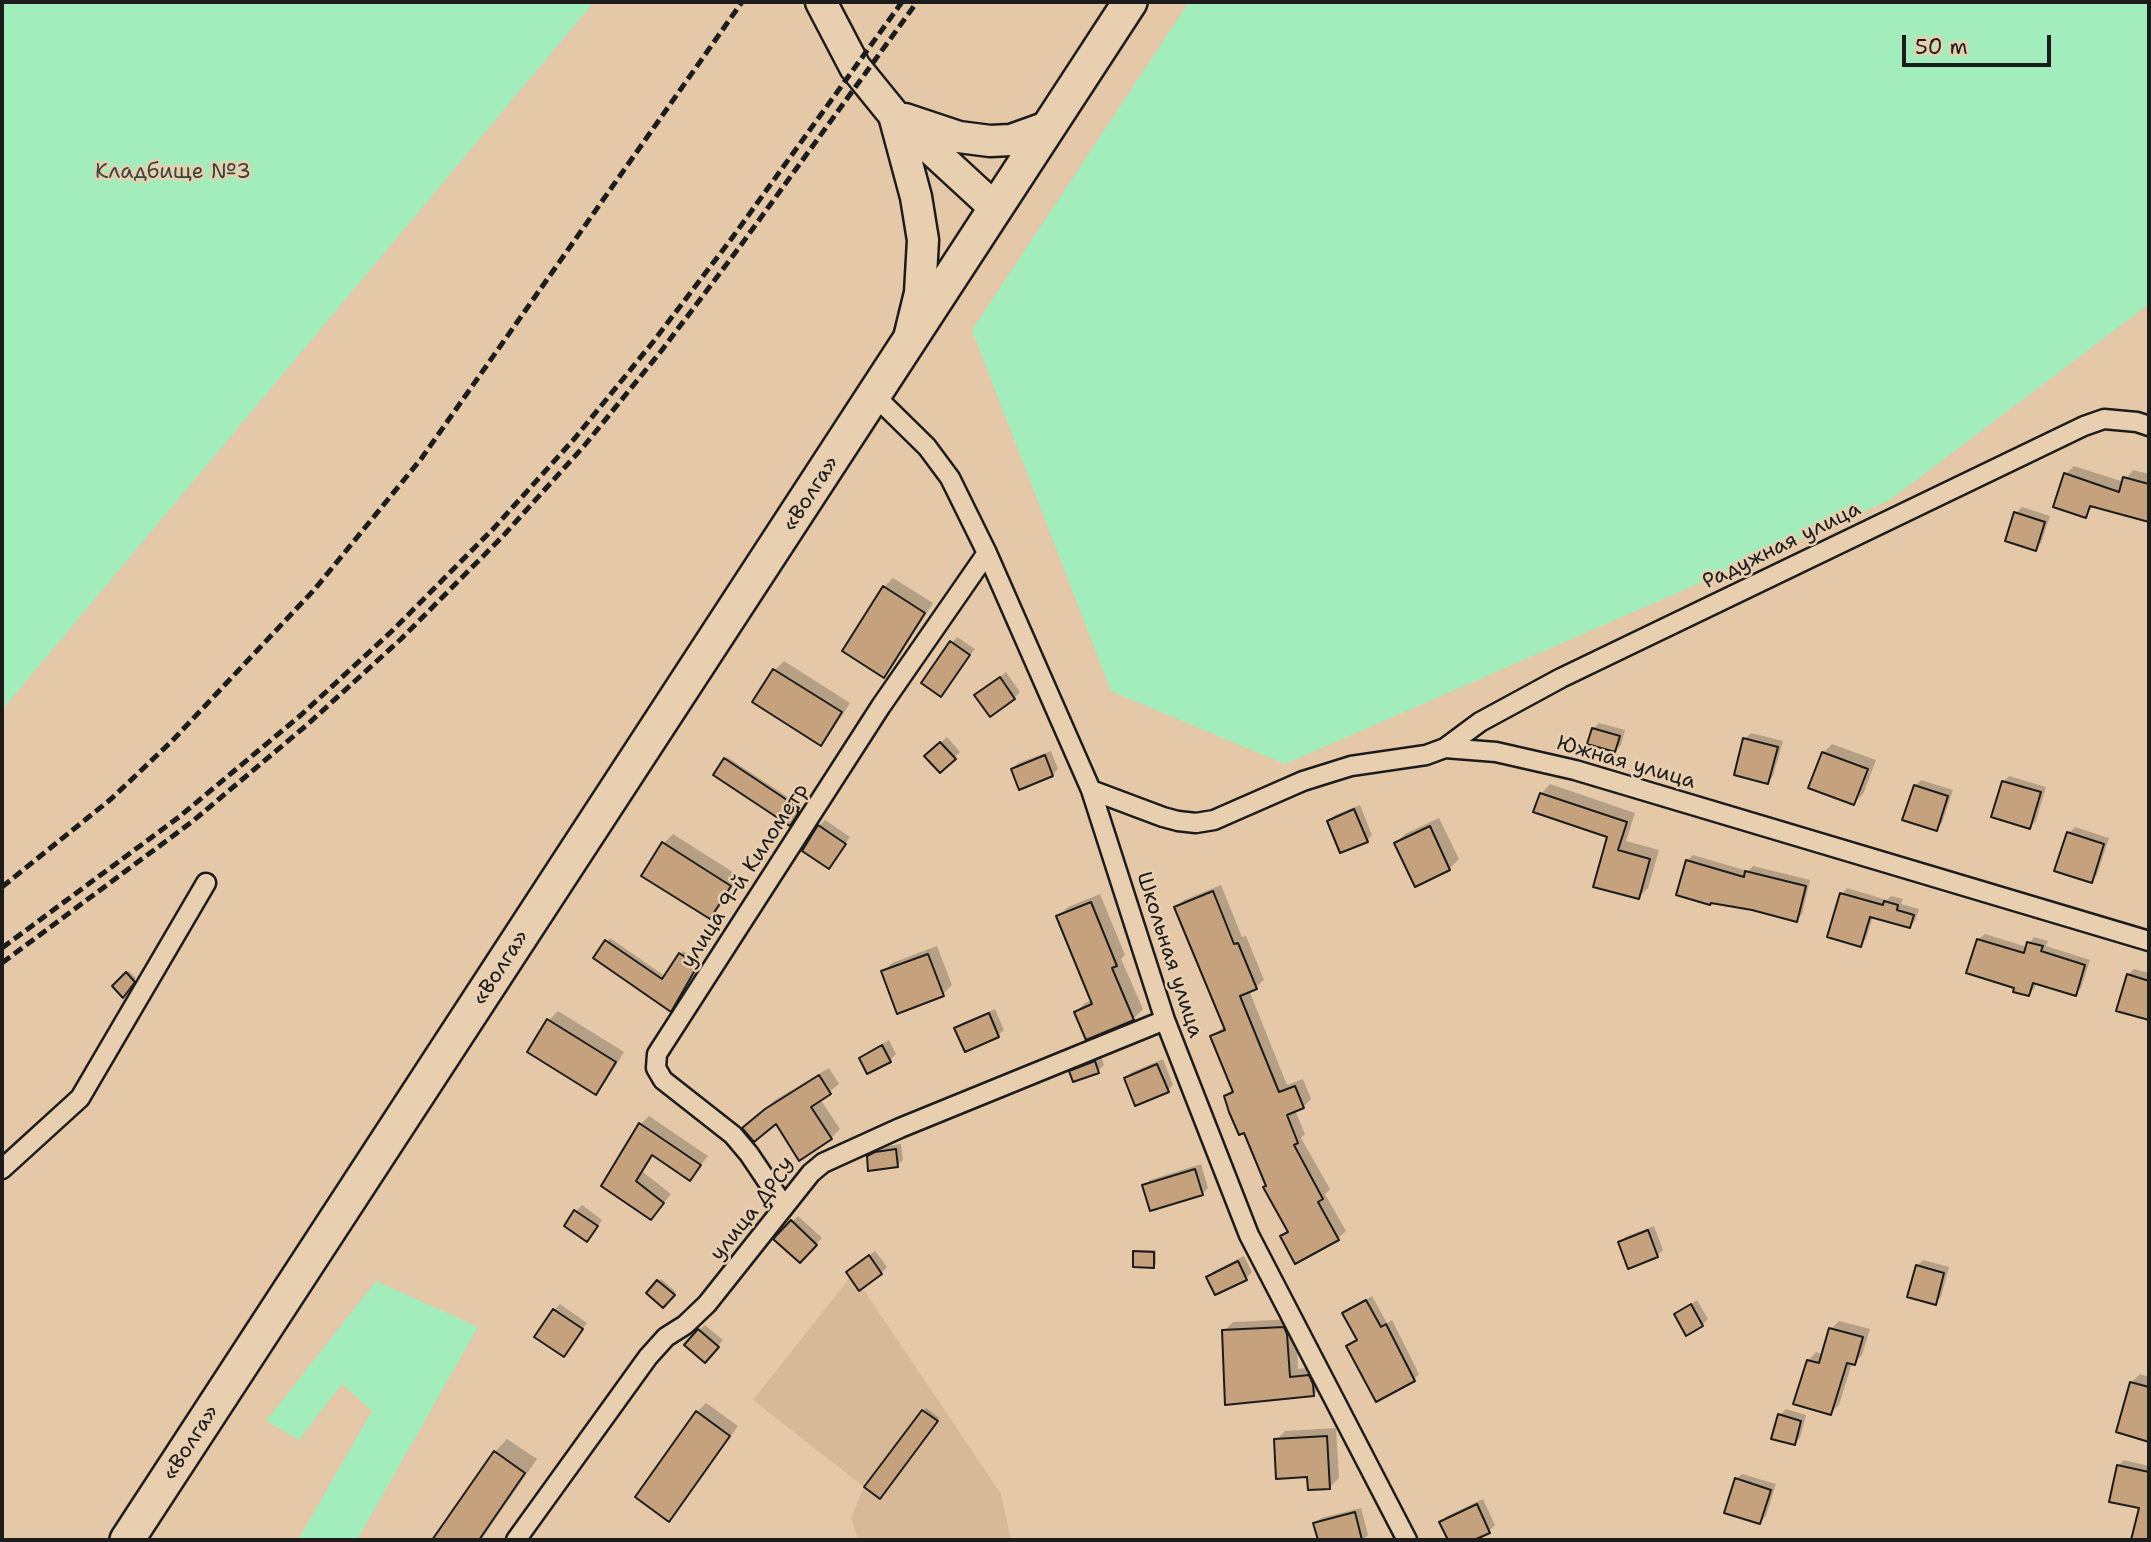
<!DOCTYPE html>
<meta charset="utf-8">
<style>
body{margin:0}
#map{position:relative;width:2151px;height:1542px;overflow:hidden;background:#e4c8a7;font-family:"Shantell Sans",sans-serif}
canvas{display:block}
.frame{position:absolute;inset:0;border:4px solid #1c1c1c;pointer-events:none}
.scale{position:absolute;left:1902px;top:35px;width:149px;height:32px;box-sizing:border-box;border:4px solid #1c1c1c;border-top:0;padding-left:9px;font-size:21px;line-height:24px;white-space:nowrap;color:#1c1c1c;-webkit-text-stroke:5px #e8cfb0;paint-order:stroke}
</style>
<div id="map">
<canvas width="2151" height="1542"></canvas>
<div class="frame"></div>
<div class="scale">50 m</div>
</div>
<script>
const ctx = document.querySelector('canvas').getContext('2d');
ctx.lineJoin = 'round';
function fill(path, color) {
  ctx.fillStyle = color;
  ctx.fill(path, 'evenodd');
}
function shape(rows) {
  const path = new Path2D();
  for (const r of rows) {
    path.moveTo(r[0], r[1]);
    for (let i = 2; i < r.length; i += 2) path.lineTo(r[i], r[i + 1]);
  }
  return path;
}
function trace(path, color, width, dash) {
  ctx.strokeStyle = color;
  ctx.lineWidth = width;
  ctx.lineCap = dash ? 'butt' : 'round';
  ctx.setLineDash(dash || []);
  ctx.stroke(path);
}
function label(font, color, halo, rows, align = 'center') {
  ctx.font = font + ' "Shantell Sans",sans-serif';
  ctx.lineWidth = 5;
  ctx.setLineDash([]);
  ctx.textBaseline = 'middle';
  ctx.strokeStyle = halo;
  ctx.fillStyle = color;
  for (const [text, x, y, turn = 0] of rows) {
    ctx.save();
    ctx.translate(x, y);
    ctx.rotate((+turn || 0) * Math.PI / 180);
    ctx.textAlign = isNaN(turn) ? turn : align;
    if (halo) ctx.strokeText(text, 0, 0);
    ctx.fillText(text, 0, 0);
    ctx.restore();
  }
}
const built = shape([
 [853,1274,1001,1494,1011,1540,858,1540,851,1518,864,1487,753,1400]
]);
const green = shape([
 [2,2,594,2,2,710],
 [1189,2,2149,2,2149,304,1890,500,1285,764,1111,691,972,330],
 [376,1281,478,1327,357,1540,298,1540,372,1411,342,1384,299,1440,266,1421]
]);
const shadow = shape([
 [2074,466,2124,482,2133,470,2149,474,2149,521,2094,505,2085,516,2066,474],
 [2022,507,2050,516,2041,543,2035,549,2016,513],
 [893,578,933,603,893,666,884,675,884,587],
 [957,637,975,649,941,695,952,643],
 [784,661,850,703,830,734,821,744,775,670],
 [1006,672,1020,692,1014,698,976,695],
 [1599,723,1625,730,1621,745,1615,751,1593,729],
 [1751,733,1783,741,1773,776,1768,782,1745,739],
 [947,737,960,752,940,771,927,756],
 [1832,744,1876,760,1863,794,1854,803,1823,753],
 [1051,751,1058,769,1052,775,1013,769,1018,763],
 [727,757,800,805,798,808,800,809,792,821,725,759],
 [2009,776,2046,787,2036,821,2030,827,2003,782],
 [1921,780,1953,790,1942,823,1936,829,1915,786],
 [1550,784,1635,813,1626,841,1659,850,1648,888,1639,897,1609,836,1541,794],
 [1360,805,1372,835,1367,841,1329,821,1335,815],
 [1439,818,1459,859,1449,869,1396,843,1405,834],
 [825,820,850,837,834,860,819,826],
 [2075,827,2109,838,2097,875,2091,881,2069,833],
 [673,834,739,876,719,908,710,917,663,844],
 [1693,855,1748,871,1753,866,1810,880,1802,914,1796,920,1687,861],
 [1221,885,1242,937,1246,936,1264,980,1256,987,1249,990,1287,1085,1303,1079,1311,1099,1303,1107,1295,1110,1305,1134,1301,1138,1330,1189,1325,1194,1346,1231,1338,1238,1282,1236,1288,1230,1245,1130,1226,1096,1233,1089,1212,1036,1225,1026,1176,908,1184,900],
 [1847,888,1887,900,1891,896,1903,899,1901,904,1919,909,1915,921,1910,926,1873,916,1866,939,1861,945,1829,935,1842,894],
 [1100,894,1125,955,1121,959,1143,1009,1133,1019,1076,1012,1085,1003,1092,1000,1058,916,1068,907],
 [1985,934,2027,947,2034,937,2048,941,2046,946,2090,960,2081,988,2075,994,2036,982,2035,988,2029,994,2016,987,1969,972,1979,939],
 [610,938,666,977,683,951,699,962,673,1007,595,957],
 [937,946,952,985,943,994,883,972,892,963],
 [2134,969,2149,973,2148,1018,2128,975],
 [129,971,136,978,126,993,115,986],
 [995,1009,1004,1030,998,1035,957,1029,962,1023],
 [558,1011,624,1052,605,1083,595,1093,549,1020],
 [889,1040,896,1054,890,1060,861,1058,867,1052],
 [1101,1056,1104,1065,1098,1071,1074,1080,1071,1072,1077,1066],
 [1163,1059,1173,1085,1168,1090,1126,1078,1132,1072],
 [829,1068,839,1084,820,1099,840,1129,831,1138,776,1121,753,1120,775,1100],
 [649,1116,708,1156,690,1178,654,1154,643,1172,671,1194,659,1209,604,1185,641,1124],
 [901,1144,903,1160,897,1165,868,1156,883,1147],
 [1201,1164,1208,1188,1202,1194,1144,1186,1150,1180],
 [582,1205,602,1220,592,1234,576,1211],
 [798,1216,822,1238,800,1261,776,1239],
 [1654,1226,1663,1250,1657,1256,1620,1243,1625,1237],
 [1137,1250,1156,1250,1156,1264,1153,1266,1135,1252],
 [875,1251,887,1267,881,1273,848,1272],
 [1244,1256,1252,1272,1246,1278,1216,1293,1208,1277,1214,1271],
 [1923,1260,1949,1267,1941,1297,1935,1303,1917,1266],
 [661,1279,676,1292,663,1306,648,1293],
 [1372,1296,1387,1323,1392,1320,1419,1374,1414,1379,1377,1399,1348,1346,1358,1338,1344,1314],
 [1697,1300,1708,1319,1702,1325,1676,1314],
 [560,1304,587,1323,564,1354,554,1310],
 [1293,1319,1296,1324,1298,1369,1318,1367,1323,1385,1314,1394,1224,1331,1233,1322],
 [1839,1321,1870,1329,1862,1355,1854,1363,1852,1363,1839,1405,1830,1413,1808,1361,1816,1352,1824,1355,1831,1329],
 [705,1325,723,1340,711,1355,699,1330],
 [2140,1374,2149,1377,2149,1440,2118,1431,2132,1382],
 [706,1403,738,1426,678,1510,669,1519,697,1412],
 [926,1408,939,1418,882,1494,866,1487],
 [1786,1409,1806,1415,1800,1438,1794,1443,1780,1415],
 [1336,1428,1339,1478,1330,1487,1309,1475,1276,1440,1285,1431],
 [507,1439,537,1459,481,1540,434,1540,495,1452],
 [2124,1460,2149,1466,2149,1540,2133,1540,2141,1507,2118,1466],
 [1742,1474,1776,1484,1766,1516,1760,1522,1736,1479],
 [1483,1499,1495,1525,1489,1531,1470,1540,1450,1540,1441,1522,1447,1516],
 [1361,1508,1368,1535,1363,1540,1320,1540,1315,1523,1321,1518]
]);
const building = shape([
 [2064,473,2119,492,2123,477,2149,484,2149,522,2090,506,2086,518,2053,507,2064,473],
 [2014,512,2045,522,2036,551,2005,541,2014,512],
 [883,586,925,613,884,678,842,651,883,586],
 [950,641,970,655,941,697,921,683,950,641],
 [773,669,842,712,821,746,752,702,773,669],
 [1000,677,1015,699,990,717,974,695,1000,677],
 [1592,728,1620,736,1615,752,1587,744,1592,728],
 [1743,738,1778,747,1768,784,1734,775,1743,738],
 [940,742,956,759,940,773,924,756,940,742],
 [1822,752,1868,769,1854,805,1808,788,1822,752],
 [1045,755,1053,776,1019,790,1011,769,1045,755],
 [724,758,799,808,797,811,799,812,790,826,713,775,724,758],
 [2002,781,2041,792,2030,829,1991,817,2002,781],
 [1914,785,1948,796,1937,831,1902,820,1914,785],
 [1540,793,1627,822,1618,850,1650,859,1639,899,1593,887,1607,837,1533,812,1540,793],
 [1354,809,1368,842,1340,853,1327,821,1354,809],
 [818,825,846,844,829,869,802,851,818,825],
 [1430,826,1450,870,1415,887,1394,843,1430,826],
 [2067,832,2104,844,2092,883,2054,871,2067,832],
 [662,842,731,886,710,919,641,876,662,842],
 [1686,860,1744,877,1745,871,1806,886,1797,922,1752,910,1711,903,1710,905,1676,895,1686,860],
 [1213,891,1234,944,1238,943,1257,989,1240,996,1279,1092,1295,1086,1304,1108,1287,1115,1298,1143,1294,1145,1323,1199,1318,1202,1339,1240,1295,1264,1280,1236,1288,1232,1263,1187,1266,1186,1244,1133,1239,1135,1229,1112,1224,1096,1233,1092,1210,1036,1225,1030,1174,907,1213,891],
 [1840,893,1883,905,1884,901,1898,905,1897,910,1914,915,1910,928,1870,917,1861,947,1827,937,1840,893],
 [1091,902,1117,966,1112,968,1134,1020,1086,1040,1074,1012,1092,1004,1056,916,1091,902],
 [1977,939,2024,953,2027,942,2043,946,2041,951,2085,965,2076,996,2033,983,2029,996,2013,992,2014,988,1966,973,1977,939],
 [605,940,662,979,679,953,698,965,671,1012,593,958,605,940],
 [928,954,944,996,897,1014,881,971,928,954],
 [126,972,135,982,123,998,112,986,126,972],
 [2127,974,2149,981,2149,1020,2116,1011,2127,974],
 [989,1013,999,1037,965,1052,954,1028,989,1013],
 [547,1019,616,1062,596,1095,527,1052,547,1019],
 [882,1045,891,1062,867,1074,859,1058,882,1045],
 [1095,1061,1099,1073,1073,1082,1069,1071,1095,1061],
 [1157,1064,1169,1092,1135,1106,1124,1078,1157,1064],
 [819,1075,831,1094,811,1107,832,1139,799,1161,776,1124,754,1142,742,1128,765,1109,819,1075],
 [639,1123,701,1165,690,1181,652,1155,636,1181,664,1203,651,1220,601,1186,639,1123],
 [896,1149,898,1167,868,1171,867,1156,875,1152,896,1149],
 [1195,1169,1203,1195,1150,1211,1142,1185,1195,1169],
 [574,1210,598,1226,587,1242,564,1226,574,1210],
 [791,1220,817,1245,800,1263,773,1239,791,1220],
 [1648,1230,1658,1257,1628,1269,1618,1242,1648,1230],
 [1133,1251,1154,1252,1154,1268,1133,1267,1133,1251],
 [869,1255,882,1274,859,1291,846,1272,869,1255],
 [1238,1261,1247,1280,1215,1295,1206,1277,1238,1261],
 [1916,1265,1944,1273,1936,1305,1907,1297,1916,1265],
 [657,1280,675,1295,663,1308,646,1293,657,1280],
 [1366,1300,1381,1327,1386,1324,1415,1381,1376,1402,1346,1346,1357,1340,1342,1313,1366,1300],
 [1691,1304,1703,1326,1686,1336,1674,1314,1691,1304],
 [553,1309,583,1329,564,1357,534,1337,553,1309],
 [1284,1327,1287,1334,1290,1377,1309,1375,1313,1384,1314,1396,1225,1405,1222,1330,1284,1327],
 [1829,1328,1863,1337,1855,1365,1847,1363,1831,1415,1793,1404,1807,1360,1819,1363,1829,1328],
 [698,1329,719,1347,705,1363,684,1345,698,1329],
 [2130,1382,2149,1387,2149,1442,2116,1432,2130,1382],
 [922,1410,938,1421,880,1499,864,1487,922,1410],
 [696,1411,730,1436,669,1522,635,1497,696,1411],
 [1778,1414,1801,1421,1795,1445,1771,1439,1778,1414],
 [1327,1436,1330,1489,1308,1490,1307,1477,1276,1479,1274,1439,1327,1436],
 [494,1451,525,1473,479,1540,432,1540,494,1451],
 [2117,1465,2149,1472,2149,1540,2131,1540,2139,1508,2109,1502,2117,1465],
 [1735,1478,1771,1490,1760,1524,1724,1513,1735,1478],
 [1477,1504,1490,1533,1474,1540,1448,1540,1439,1522,1477,1504],
 [1355,1512,1362,1540,1318,1540,1313,1523,1355,1512]
]);
const street = shape([
 [875,396,927,447,950,478,987,553,1091,790,1165,1020,1249,1235,1407,1540],
 [1445,748,1480,722,1561,678,2084,426,2104,419,2137,422,2149,426],
 [1091,790,1163,817,1178,821,1196,823,1214,820,1303,781,1351,766,1426,755,1445,748,1496,752,1575,770,2149,941],
 [2,1169,80,1098,206,883],
 [784,1206,749,1154,733,1135,663,1080,656,1068,657,1054,881,706,987,553],
 [516,1540,648,1357,666,1337,685,1325,707,1304,811,1173,823,1163,900,1128,1165,1020]
]);
const primary = shape([
 [821,2,855,67,894,115,996,209],
 [895,119,916,197,923,240,920,293,910,334],
 [905,119,959,137,990,141,1011,140,1050,126]
]);
const highway = shape([
 [127,1540,1130,2]
]);
const rail = shape([
 [2,887,111,799,172,741,314,590,421,459,742,2],
 [2,948,179,817,301,715,393,630,494,528,575,438,653,342,732,238,902,2],
 [2,963,193,821,308,724,401,639,503,536,584,446,662,350,741,245,917,2]
]);
const parkNames = [
 ["Кладбище №3",173,173]
];
const streetNames = [
 ["«Волга»",811,494,-57],
 ["Радужная улица",1782,546,-26],
 ["Южная улица",1626,763,16],
 ["улица 9-й Километр",745,876,-57],
 ["Школьная улица",1169,955,72],
 ["«Волга»",501,968,-57],
 ["улица ДРСУ",754,1210,-51],
 ["«Волга»",191,1443,-57]
];
fill(built, '#d7b997');
fill(green, '#a3edbc');
fill(shadow, '#0003');
fill(building, '#c5a17d');
trace(building, '#1c1c1c', 2);
trace(street, '#1c1c1c', 23);
trace(primary, '#1c1c1c', 35);
trace(highway, '#1c1c1c', 38);
trace(street, '#e8cfb0', 18);
trace(primary, '#e8cfb0', 30);
trace(highway, '#e8cfb0', 33);
trace(rail, '#1c1c1c', 5, [10, 5]);
label('21px', '#37463c', '#e8cfb0', parkNames);
label('21px', '#1c1c1c', '#e8cfb0', streetNames);
</script>
